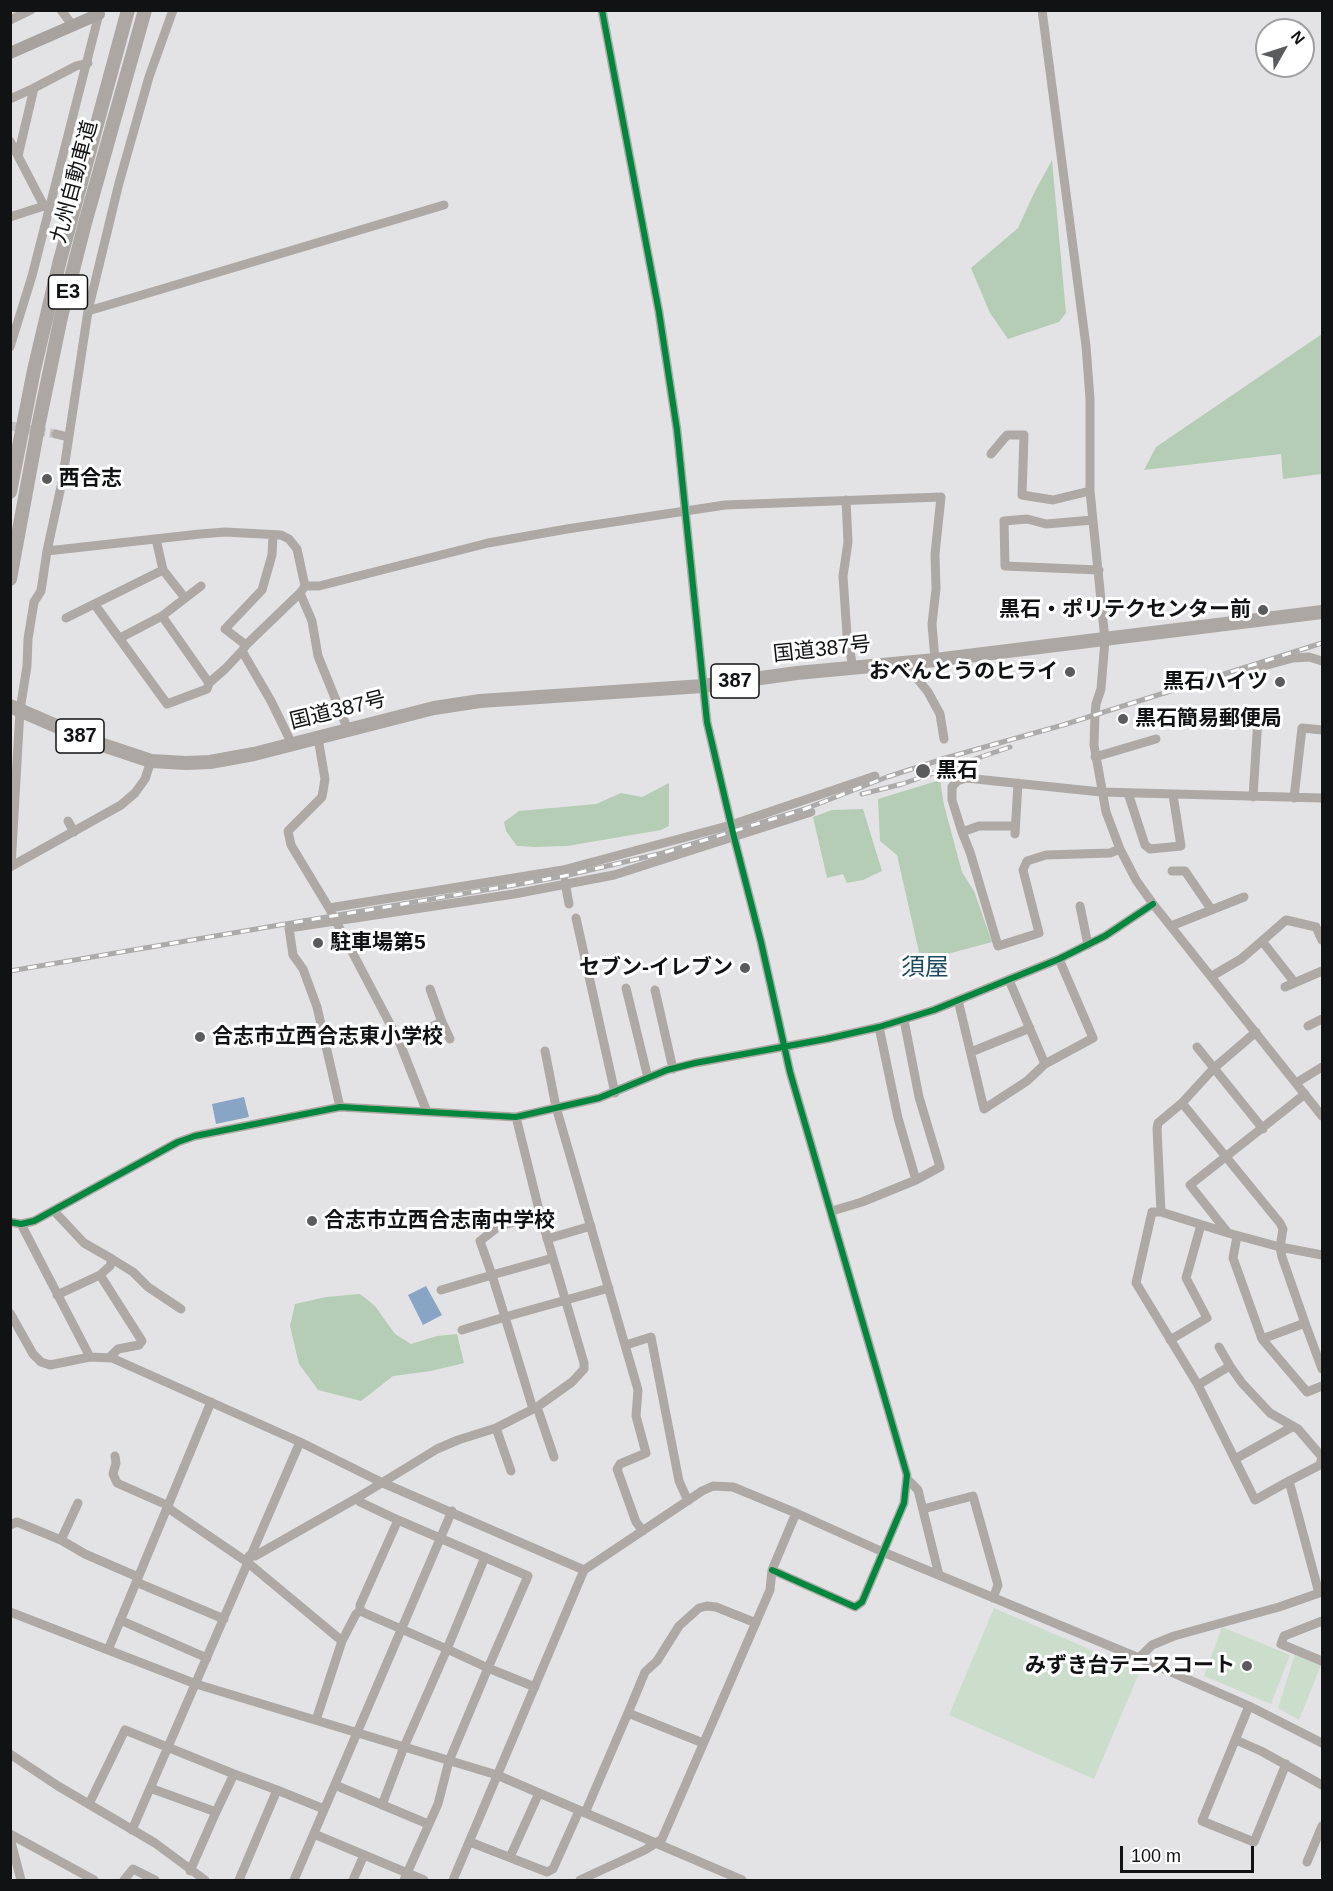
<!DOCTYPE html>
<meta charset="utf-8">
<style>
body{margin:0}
#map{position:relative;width:1333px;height:1891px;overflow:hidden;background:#e3e3e6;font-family:Arial,sans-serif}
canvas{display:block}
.frame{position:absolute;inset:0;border:12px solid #111213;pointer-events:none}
.north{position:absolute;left:1255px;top:18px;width:60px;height:60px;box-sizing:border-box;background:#fff;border:2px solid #a0a0a1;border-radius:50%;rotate:51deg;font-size:16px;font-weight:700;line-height:24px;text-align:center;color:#111213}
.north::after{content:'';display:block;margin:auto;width:21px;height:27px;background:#5a5b5d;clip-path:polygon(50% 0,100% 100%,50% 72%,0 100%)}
.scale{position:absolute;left:1120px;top:1846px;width:134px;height:27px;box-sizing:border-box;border:3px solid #111213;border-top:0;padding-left:8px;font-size:18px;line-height:21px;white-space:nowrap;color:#111213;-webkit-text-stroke:4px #fff;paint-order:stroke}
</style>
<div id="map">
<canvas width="1333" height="1891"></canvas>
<div class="frame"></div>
<div class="north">N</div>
<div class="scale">100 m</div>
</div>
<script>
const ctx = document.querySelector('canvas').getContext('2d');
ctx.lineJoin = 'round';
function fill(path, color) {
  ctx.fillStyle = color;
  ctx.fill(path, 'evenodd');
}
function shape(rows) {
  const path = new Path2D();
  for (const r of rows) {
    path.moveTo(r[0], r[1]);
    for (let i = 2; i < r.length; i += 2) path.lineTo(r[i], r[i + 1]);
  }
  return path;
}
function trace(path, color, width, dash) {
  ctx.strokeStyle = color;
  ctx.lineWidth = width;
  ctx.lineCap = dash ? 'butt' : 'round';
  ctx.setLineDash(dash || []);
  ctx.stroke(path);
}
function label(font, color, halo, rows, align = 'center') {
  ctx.font = font + ' Arial,"Noto Sans JP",sans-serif';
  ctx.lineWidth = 6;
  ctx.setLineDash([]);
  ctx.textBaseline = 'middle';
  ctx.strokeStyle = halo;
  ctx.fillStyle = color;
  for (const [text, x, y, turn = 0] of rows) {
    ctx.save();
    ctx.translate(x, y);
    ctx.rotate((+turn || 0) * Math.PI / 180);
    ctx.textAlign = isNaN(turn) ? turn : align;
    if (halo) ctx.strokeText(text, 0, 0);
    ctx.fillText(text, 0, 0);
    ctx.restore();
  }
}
const green = shape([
 [994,1608,1140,1671,1094,1779,949,1715],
 [1222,1627,1290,1655,1271,1704,1204,1676],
 [1295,1654,1321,1665,1299,1720,1278,1708]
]);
const forest = shape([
 [1052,160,1066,313,1059,322,1008,339,990,313,971,268,1018,228,1034,193],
 [1322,334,1322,474,1283,479,1281,454,1144,470,1156,447],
 [940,780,944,805,962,872,974,891,992,942,921,961,897,855,880,841,878,799],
 [669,783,669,826,661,830,567,846,535,847,517,846,506,831,504,822,519,811,596,804,621,793,642,797],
 [863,809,882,871,863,880,847,883,843,874,827,878,813,817,832,810],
 [360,1294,375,1306,395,1334,411,1344,437,1336,457,1334,464,1363,431,1371,393,1376,361,1401,318,1390,299,1364,290,1326,295,1304,326,1297]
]);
const water = shape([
 [244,1097,249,1117,216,1124,212,1104],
 [426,1286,442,1315,423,1325,408,1295]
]);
const minorTunnel = shape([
 [10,426,56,434]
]);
const minor = shape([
 [61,10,73,26],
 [602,10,659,312,677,430,707,722,734,837,761,942,790,1072,907,1475,904,1503,862,1602,855,1607,772,1570],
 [1042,10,1086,346,1090,399,1090,491,1105,640,1101,689,1096,704,1095,715,1094,745,1106,812,1120,849,1136,880,1153,904,1322,1116],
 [10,20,31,10],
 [10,99,34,88],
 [10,141,18,156],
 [49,209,44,206,18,156,34,88,76,66,88,63],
 [10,217,44,206],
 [88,311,444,205],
 [10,347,32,276,100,10],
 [56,434,68,437],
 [991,454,1007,435,1024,435,1022,495,1053,500,1090,491],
 [846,500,848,542,843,576,847,635,853,668],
 [1093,520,1046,524,1027,519,1004,521,1005,566,1099,570],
 [156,539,163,570,185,598],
 [47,551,200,534,225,532,281,535,289,539,297,549,305,586],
 [300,593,312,621,318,656,348,730],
 [95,605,167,704,207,689,209,683],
 [162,616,201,586],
 [66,618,163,570],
 [120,638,162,616,209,683,225,669,242,651,246,645,300,593,305,586,319,586,488,543,567,529,725,505,941,497,935,554,936,589,932,624,935,660],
 [246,645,225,629,262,590,272,555,273,535],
 [242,651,271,701,292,744],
 [909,663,915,676,928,692,940,714,944,739],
 [1249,670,1293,658,1309,657,1322,661],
 [318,738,325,779,322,797,288,831,291,845,329,908,399,1041,427,1112],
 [1095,757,1156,739],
 [1128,793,1145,845,1150,849,1181,846,1173,795],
 [1253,797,1258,718],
 [1294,798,1302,728,1322,730],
 [68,821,74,832],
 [962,832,979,826,1015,826],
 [1015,834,1018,783],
 [1120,849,1110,853,1046,855,1027,861,1023,870,1039,933,998,946,970,852,962,832,952,800,952,787,957,781,966,778,1101,792,1322,798],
 [10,867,121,805,135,793,145,779,151,761],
 [11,867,20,710,27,666,28,639,34,602,41,591,47,551,62,482,88,311,119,183,149,77,173,10],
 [1172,871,1185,871,1211,909],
 [565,882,569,904],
 [1080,906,1088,945],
 [329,908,563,870,731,825,875,776],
 [576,918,615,1093],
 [1171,926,1244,897],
 [1212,976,1241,959,1262,941],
 [1009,980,1045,1064],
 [1295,983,1262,941,1286,920,1316,927,1322,940],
 [1285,987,1322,971],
 [626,988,648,1078],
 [655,990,673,1069],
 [958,1000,984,1109,1027,1081,1045,1064,1093,1038,1059,959],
 [442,1022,450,1039],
 [1308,1026,1322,1019],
 [879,1027,898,1118,916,1180],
 [399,1041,442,1022,430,989],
 [1197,1047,1263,1129],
 [545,1051,556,1107,638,1390,636,1416,646,1453,620,1464,617,1469,636,1522,643,1531],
 [971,1052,1030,1028],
 [1296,1083,1322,1067],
 [1305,1094,1190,1185,1228,1233,1280,1247,1322,1255],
 [1182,1103,1280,1223,1283,1229,1280,1247,1282,1257,1305,1323],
 [340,1107,317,1007,303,969,293,955,289,928,514,894,614,875,811,812],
 [54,1211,84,1243,112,1259,110,1266,100,1275,57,1295],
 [832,1211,862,1202,916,1180,940,1167,919,1097,904,1020],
 [1161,1212,1157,1129,1158,1123,1182,1103,1214,1068,1256,1032],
 [10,1222,21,1224,34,1221,178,1142,195,1136,340,1107,516,1117,599,1098,667,1070,695,1063,826,1039,879,1027,934,1010,1059,959,1105,936,1153,904],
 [21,1224,90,1357],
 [1228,1233,1161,1212,1152,1212,1136,1283,1198,1385,1255,1500,1289,1481],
 [1237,1236,1233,1258,1262,1339,1307,1392,1322,1386],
 [547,1239,591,1226],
 [112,1259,133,1272,148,1287,181,1309],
 [100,1275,142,1341,139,1345,118,1349,110,1357],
 [441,1290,492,1275,480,1241,498,1227,540,1214],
 [10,1313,33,1354,41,1362,50,1365,90,1357,112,1358,300,1442,383,1483,584,1570],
 [462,1330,505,1317,492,1275,553,1258],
 [1262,1339,1305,1323,1322,1369],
 [1170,1340,1207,1318,1186,1278,1201,1225],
 [626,1345,651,1337,679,1481,688,1501],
 [1230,1366,1242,1383,1270,1413,1298,1429,1322,1457,1320,1465,1289,1481,1319,1593],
 [1198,1385,1230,1366,1219,1347],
 [537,1407,554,1457],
 [533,1409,505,1317,609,1288],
 [496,1428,511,1471],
 [115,1456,116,1463,113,1474,117,1483,169,1506],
 [1235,1459,1292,1427],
 [907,1479,918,1490,939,1575],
 [357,1498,360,1502,398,1520,528,1576,488,1668,447,1649,404,1747,382,1805],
 [168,1508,247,1562,342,1641,316,1720],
 [923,1509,973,1496,998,1585,993,1598],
 [10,1525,17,1522,61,1540,85,1554,138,1577],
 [61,1540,78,1503],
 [249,1556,255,1556,357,1498,437,1449,458,1440,496,1428,537,1407,572,1382,584,1369,584,1363,540,1214,516,1117],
 [136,1582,224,1619],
 [360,1611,360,1605,398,1520],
 [10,1612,196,1684,497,1775,742,1880],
 [120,1620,207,1658],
 [1322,1621,1284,1636,1281,1644,1322,1661],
 [342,1641,356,1614,360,1611,447,1649,485,1557],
 [108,1650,211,1402],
 [1139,1658,1152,1645,1174,1636,1279,1607,1322,1592],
 [1249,1706,1202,1821,1254,1842,1286,1764],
 [628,1713,645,1672,657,1661,679,1626,699,1608,707,1606,716,1607,756,1623],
 [1236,1740,1261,1751,1322,1785],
 [10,1754,58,1786,155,1843,205,1880],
 [234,1774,277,1790,239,1880],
 [335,1785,428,1824],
 [277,1790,324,1809],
 [89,1804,125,1730,234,1774,216,1812,150,1788],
 [585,1813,628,1713,703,1743],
 [132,1830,300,1442],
 [10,1834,94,1880],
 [314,1834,424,1880],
 [10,1838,21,1880],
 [470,1842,547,1872,553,1869,579,1811],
 [510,1857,539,1793],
 [1307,1862,1322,1826],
 [190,1871,216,1812],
 [124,1880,133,1869,155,1880],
 [294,1880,452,1511],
 [353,1880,364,1855],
 [404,1880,438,1804,449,1761,488,1668,535,1687],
 [453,1880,584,1570,702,1491,713,1486,733,1487,796,1513,883,1552,1139,1658,1249,1706,1322,1743],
 [580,1880,645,1850,662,1839,770,1590,772,1570,796,1513]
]);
const major = shape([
 [10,53,99,14]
]);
const highway = shape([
 [10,492,34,370,59,264,128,10],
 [10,579,38,427,61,317,85,223,145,10],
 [10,706,91,741,151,761,186,763,210,762,254,754,434,708,480,701,703,686,797,673,935,660,1322,612]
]);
const rail = shape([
 [862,794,902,784,1010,747],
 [10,971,520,884,564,876,663,853,805,809,887,777,949,757,1063,725,1322,643]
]);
const cycleway = shape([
 [602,10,659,312,677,430,707,722,734,837,761,942,790,1072,907,1475,904,1503,862,1602,855,1607,772,1570],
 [10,1222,21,1224,34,1221,178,1142,195,1136,340,1107,516,1117,599,1098,667,1070,695,1063,826,1039,879,1027,934,1010,1059,959,1105,936,1153,904]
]);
const markers = [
 [47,479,6,"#5a5b5d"],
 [1263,610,6,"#5a5b5d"],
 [1070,672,6,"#5a5b5d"],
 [1280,682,6,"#5a5b5d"],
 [1123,719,6,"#5a5b5d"],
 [923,771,8,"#5a5b5d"],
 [318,943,6,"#5a5b5d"],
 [745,968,6,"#5a5b5d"],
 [200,1037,6,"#5a5b5d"],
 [312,1221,6,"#5a5b5d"],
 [1247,1666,6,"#5a5b5d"]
];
const shields = [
 [68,292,39],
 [735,681,48],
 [80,736,48]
];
const shieldNames = [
 ["E3",68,292],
 ["387",735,681],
 ["387",80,736]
];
const streetNames = [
 ["九州自動車道",75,182,-75],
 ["国道387号",822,650,-6],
 ["国道387号",338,711,-14]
];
const poiNames = [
 ["西合志",59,479],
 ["黒石・ポリテクセンター前",1251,610,"right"],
 ["おべんとうのヒライ",1058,672,"right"],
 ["黒石ハイツ",1268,682,"right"],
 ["黒石簡易郵便局",1135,719],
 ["黒石",936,771],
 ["駐車場第5",330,943],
 ["セブン-イレブン",733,968,"right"],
 ["合志市立西合志東小学校",212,1037],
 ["合志市立西合志南中学校",324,1221],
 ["みずき台テニスコート",1235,1666,"right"]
];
const quarterNames = [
 ["須屋",925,968]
];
fill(green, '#cbddcb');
fill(forest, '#b5cdb4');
fill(water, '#89a5c5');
trace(minorTunnel, '#c4c4c6', 9, [9, 4.5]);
trace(minor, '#afa9a5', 9);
trace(major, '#a8a29f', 12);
trace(highway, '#aca7a2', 14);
trace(rail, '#adaaaa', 5);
trace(rail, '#fff', 3, [9]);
trace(cycleway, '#00873e', 6);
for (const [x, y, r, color] of markers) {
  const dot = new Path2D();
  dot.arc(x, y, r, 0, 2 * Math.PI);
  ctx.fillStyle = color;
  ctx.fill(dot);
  trace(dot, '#fff', 2);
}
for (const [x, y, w] of shields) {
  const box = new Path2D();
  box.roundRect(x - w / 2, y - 17, w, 34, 4.5);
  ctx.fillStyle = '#fff';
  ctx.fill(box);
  trace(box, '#111213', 1.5);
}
label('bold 20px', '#111213', null, shieldNames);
label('21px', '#111213', '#fff', streetNames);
label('bold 21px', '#111213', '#fff', poiNames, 'left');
label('24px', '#1c4a5e', '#fff', quarterNames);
</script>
